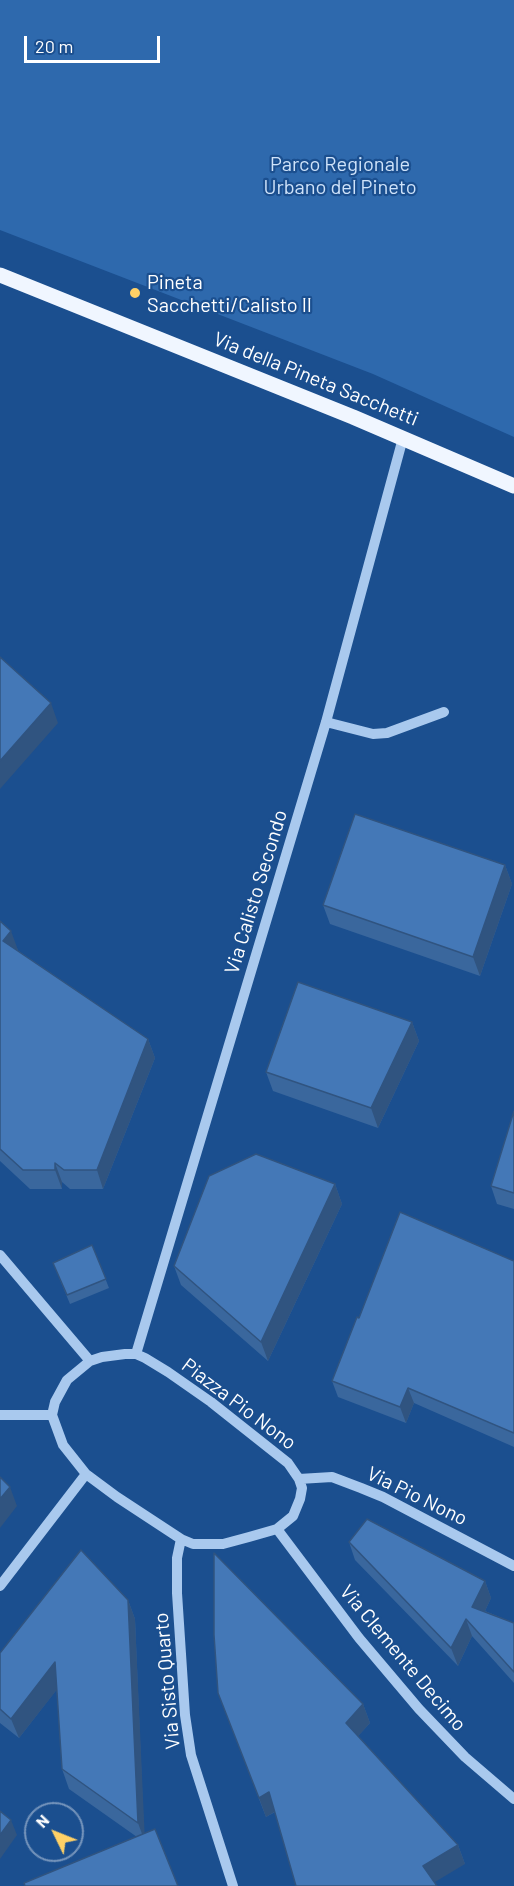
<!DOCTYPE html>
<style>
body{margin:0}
#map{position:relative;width:514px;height:1886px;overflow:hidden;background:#1b4f8f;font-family:Barlow,sans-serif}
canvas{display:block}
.north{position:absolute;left:24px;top:1802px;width:60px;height:60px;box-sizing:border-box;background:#1b4f8f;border:2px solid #7695bc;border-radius:50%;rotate:313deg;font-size:16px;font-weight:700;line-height:24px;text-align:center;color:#fff}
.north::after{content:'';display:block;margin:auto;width:21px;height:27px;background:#ffd166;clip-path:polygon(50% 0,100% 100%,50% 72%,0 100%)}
.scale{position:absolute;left:24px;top:36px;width:136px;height:27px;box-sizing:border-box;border:3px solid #fff;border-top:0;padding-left:8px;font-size:18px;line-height:21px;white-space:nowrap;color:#fff;-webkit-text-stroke:4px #1b4f8f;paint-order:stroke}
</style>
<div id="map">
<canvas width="514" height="1886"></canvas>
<div class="north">N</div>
<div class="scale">20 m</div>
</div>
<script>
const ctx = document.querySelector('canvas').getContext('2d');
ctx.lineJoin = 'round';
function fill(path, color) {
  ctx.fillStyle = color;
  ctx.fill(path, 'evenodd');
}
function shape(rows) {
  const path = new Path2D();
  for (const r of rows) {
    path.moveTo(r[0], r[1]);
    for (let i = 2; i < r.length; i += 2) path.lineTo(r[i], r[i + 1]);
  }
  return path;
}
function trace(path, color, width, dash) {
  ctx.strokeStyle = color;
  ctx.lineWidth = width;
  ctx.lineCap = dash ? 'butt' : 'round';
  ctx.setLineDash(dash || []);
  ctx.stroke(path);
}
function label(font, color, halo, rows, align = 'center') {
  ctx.font = font + ' Barlow,sans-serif';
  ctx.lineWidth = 4.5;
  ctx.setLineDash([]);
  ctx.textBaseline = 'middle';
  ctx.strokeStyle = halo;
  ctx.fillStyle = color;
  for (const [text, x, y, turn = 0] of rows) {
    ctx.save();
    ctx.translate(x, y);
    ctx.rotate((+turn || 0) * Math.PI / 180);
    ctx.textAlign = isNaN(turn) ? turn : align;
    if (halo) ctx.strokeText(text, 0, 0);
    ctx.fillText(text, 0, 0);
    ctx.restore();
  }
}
const green = shape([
 [0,0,514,0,514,437,373,374,0,230]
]);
const minor = shape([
 [326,722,373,734,387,733,444,712],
 [0,1255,90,1361],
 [125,1354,136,1354,145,1358,168,1372,211,1402,288,1463,299,1479,302,1488,300,1499,293,1516,277,1529,249,1537,223,1544,193,1544,181,1539,117,1497,86,1474,63,1445,52,1415,55,1402,67,1380,90,1361,102,1357,125,1354],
 [136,1354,326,722,403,438],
 [0,1415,52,1415],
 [299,1479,332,1477,361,1488,383,1497,514,1566],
 [277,1529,359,1638,419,1709,465,1757,514,1799],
 [181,1539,177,1558,177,1593,185,1715,191,1755,233,1886],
 [0,1586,86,1474]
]);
const major = shape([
 [0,275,353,417,514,486]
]);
const wall = shape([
 [505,865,512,884,480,976,330,924,323,905],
 [0,921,18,950,17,950,148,1039,155,1058,103,1189,70,1189,62,1182,62,1189,30,1189,0,1161],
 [412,1022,419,1041,378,1128,273,1091,266,1072],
 [514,1111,514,1209,497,1204,491,1186],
 [335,1184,342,1204,268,1361,181,1285,174,1266],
 [92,1245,109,1288,70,1304,53,1263],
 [514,1261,514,1447,414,1403,406,1423,338,1397,332,1381,359,1318],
 [349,1542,485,1581,491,1598,485,1611,514,1623,514,1683,472,1636,458,1666,355,1560],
 [128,1600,135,1619,144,1834,137,1837,69,1789,62,1769,57,1689,19,1738,0,1723,0,1653],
 [218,1693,363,1704,370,1723,358,1736,458,1845,465,1864,275,1812,266,1817]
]);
const shadedWall = shape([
 [51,703,58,723,0,789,0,761],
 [505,865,512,884,480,976,473,957],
 [11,931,18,950,10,959,3,941],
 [412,1022,419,1041,378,1128,371,1108],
 [148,1039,155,1058,103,1189,97,1170],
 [55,1163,62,1182,62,1189,55,1170],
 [335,1184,342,1204,268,1361,261,1342],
 [408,1388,414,1403,406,1423,400,1407],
 [10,1487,17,1506,0,1528,0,1499],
 [485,1581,491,1598,479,1624,472,1607],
 [128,1600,135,1619,145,1842,138,1823],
 [466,1619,472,1636,458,1666,451,1648],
 [55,1662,63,1682,19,1738,11,1719],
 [363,1704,370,1723,353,1742,346,1723],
 [269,1792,276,1811,266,1817,259,1798],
 [11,1820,17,1835,0,1859,0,1835],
 [458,1845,465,1864,430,1885,423,1866]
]);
const building = shape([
 [0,657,51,703,0,761,0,657],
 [355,814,505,865,473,957,323,905,355,814],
 [0,921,11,931,3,941,148,1039,97,1170,64,1170,55,1163,55,1170,23,1170,0,1149,0,921],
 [298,982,412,1022,371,1108,266,1072,298,982],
 [514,1111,514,1193,491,1186,514,1111],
 [256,1154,335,1184,261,1342,174,1266,209,1176,256,1154],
 [400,1212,514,1261,514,1433,408,1388,400,1407,332,1381,357,1317,359,1318,400,1212],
 [92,1245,106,1279,67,1295,53,1263,92,1245],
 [0,1477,10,1487,0,1499,0,1477],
 [367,1519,485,1581,472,1607,514,1623,514,1672,466,1619,451,1648,349,1542,367,1519],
 [81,1550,128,1600,138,1823,62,1769,55,1662,11,1719,0,1709,0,1653,81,1550],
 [214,1553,363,1704,346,1723,458,1845,423,1866,437,1886,296,1886,269,1792,259,1798,218,1693,214,1635,214,1553],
 [0,1811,11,1820,0,1835,0,1811],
 [155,1829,178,1886,25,1886,24,1883,155,1829]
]);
const markers = [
 [135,293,6,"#ffd166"]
];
const parkNames = [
 ["Parco Regionale",340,164],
 ["Urbano del Pineto",340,187]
];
const poiNames = [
 ["Pineta",147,282],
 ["Sacchetti/Calisto II",147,305]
];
const streetNames = [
 ["Via della Pineta Sacchetti",316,379,22],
 ["Via Calisto Secondo",256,892,-73],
 ["Piazza Pio Nono",239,1404,37],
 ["Via Pio Nono",417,1496,26],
 ["Via Clemente Decimo",403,1658,50],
 ["Via Sisto Quarto",167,1681,-95]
];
fill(green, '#2e69ad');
trace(minor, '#a9c9ee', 10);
trace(major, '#f0f6ff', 15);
fill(wall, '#3a679d');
fill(shadedWall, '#305480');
fill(building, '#4478b7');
trace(building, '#305480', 1.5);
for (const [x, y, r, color] of markers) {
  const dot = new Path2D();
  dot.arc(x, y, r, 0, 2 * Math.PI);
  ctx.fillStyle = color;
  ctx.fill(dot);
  trace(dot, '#1b4f8f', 2);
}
label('20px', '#cfe3fa', '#1b4f8f', parkNames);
label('20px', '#fff', '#1b4f8f', poiNames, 'left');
label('20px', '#fff', '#1b4f8f', streetNames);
</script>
